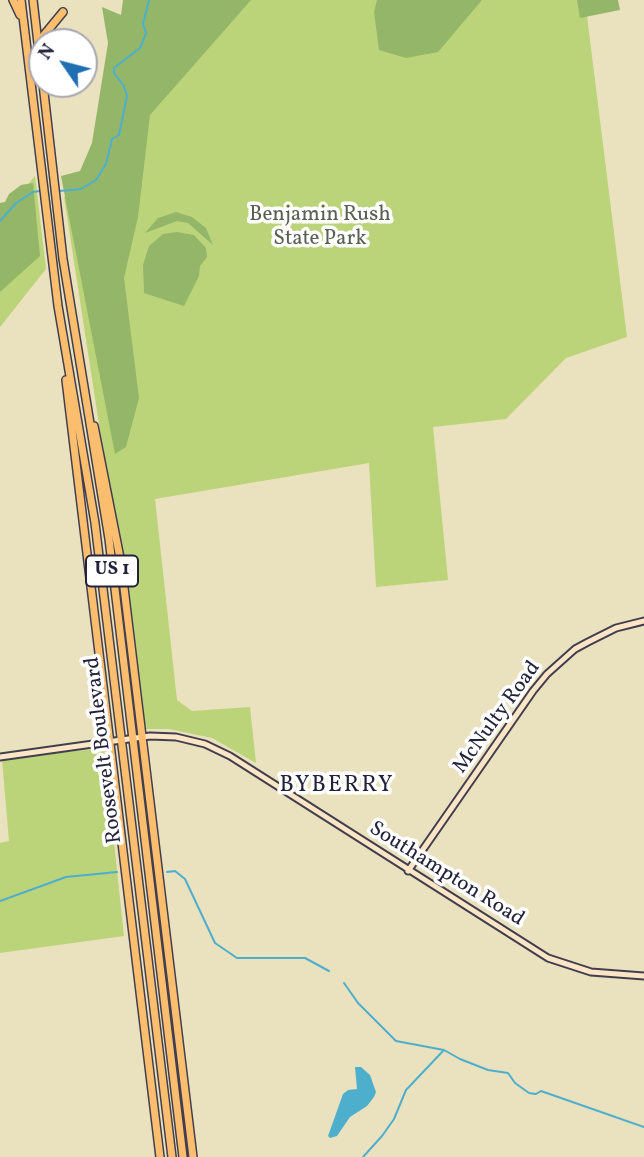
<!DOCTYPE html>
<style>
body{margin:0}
#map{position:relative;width:644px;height:1157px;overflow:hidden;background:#eae1bf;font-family:Vollkorn,serif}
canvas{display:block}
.north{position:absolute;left:28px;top:28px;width:70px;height:70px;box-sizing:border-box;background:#fff;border:2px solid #a7a7b1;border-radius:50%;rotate:305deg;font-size:19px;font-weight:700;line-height:28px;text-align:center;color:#22223b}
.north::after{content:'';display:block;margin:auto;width:24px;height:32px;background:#1f6fb2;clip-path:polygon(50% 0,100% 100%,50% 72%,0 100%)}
</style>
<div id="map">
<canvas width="644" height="1157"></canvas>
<div class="north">N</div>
</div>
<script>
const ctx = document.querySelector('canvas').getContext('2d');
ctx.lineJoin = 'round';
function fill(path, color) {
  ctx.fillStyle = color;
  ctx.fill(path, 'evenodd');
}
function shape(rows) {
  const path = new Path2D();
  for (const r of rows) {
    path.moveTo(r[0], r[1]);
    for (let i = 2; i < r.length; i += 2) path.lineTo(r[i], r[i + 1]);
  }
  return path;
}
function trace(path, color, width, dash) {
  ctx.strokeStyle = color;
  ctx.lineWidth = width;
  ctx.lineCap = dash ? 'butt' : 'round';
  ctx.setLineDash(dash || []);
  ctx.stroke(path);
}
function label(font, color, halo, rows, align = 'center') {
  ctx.font = font + ' Vollkorn,serif';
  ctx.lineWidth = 7;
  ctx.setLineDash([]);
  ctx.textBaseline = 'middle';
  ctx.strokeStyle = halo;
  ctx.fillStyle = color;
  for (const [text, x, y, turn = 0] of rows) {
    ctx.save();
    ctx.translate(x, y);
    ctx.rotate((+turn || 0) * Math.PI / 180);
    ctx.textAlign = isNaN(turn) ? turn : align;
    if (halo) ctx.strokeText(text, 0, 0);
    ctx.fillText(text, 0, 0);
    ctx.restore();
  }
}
const green = shape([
 [147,0,585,0,627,337,566,358,506,419,433,427,448,580,376,587,369,463,155,499,177,700,192,711,250,707,256,763,212,738,169,729,146,729,64,197,72,196],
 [35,176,46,269,0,327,0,218],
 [104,748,124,936,0,953,0,843,9,841,2,759]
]);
const forest = shape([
 [123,0,251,0,150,115,138,217,124,278,139,398,126,447,115,454,61,176,80,171,92,143,108,43,102,7,121,15],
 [377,0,482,0,438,52,406,58,379,50,374,12],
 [577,0,618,0,620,10,580,18],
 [33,183,40,256,0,292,0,203,5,202,9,194,21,185],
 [176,212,192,217,206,228,213,245,188,223,177,221,145,233,158,218],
 [177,232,194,235,206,248,207,257,200,266,199,276,184,306,144,293,143,265,149,246,163,234]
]);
const water = shape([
 [355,1067,361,1067,370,1075,376,1092,374,1097,367,1106,350,1117,337,1136,330,1138,328,1136,343,1094,348,1090,357,1089]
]);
const stream = shape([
 [59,191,81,189,96,180,106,164,112,139,119,135,127,96,124,86,114,73,114,68,140,48,143,41,146,33,143,24,149,0],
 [0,221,16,203,33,192,40,191],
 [167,872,175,871,185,879,215,943,237,958,305,958,329,971],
 [0,901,66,877,117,872],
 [344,983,358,1003,396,1041,444,1050,460,1059,488,1070,508,1073,515,1083,529,1093,536,1094,541,1091,644,1127],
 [363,1157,382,1136,394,1119,406,1090,443,1051]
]);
const secondary = shape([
 [0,757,150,736,176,737,205,744,230,756,548,958,591,972,644,976],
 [408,871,533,691,547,674,575,649,588,642,616,628,644,621]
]);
const highway = shape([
 [13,0,20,15],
 [21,0,58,306,95,523,172,1157],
 [33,0,42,78],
 [40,45,44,35,63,12],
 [43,84,63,259,109,539,183,1157],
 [66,380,160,1157],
 [94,426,121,563,193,1157]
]);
const shields = [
 [112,571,52]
];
const shieldNames = [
 ["US 1",112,571]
];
const parkNames = [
 ["Benjamin Rush",320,216],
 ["State Park",320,240]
];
const streetNames = [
 ["McNulty Road",498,718,-54],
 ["Roosevelt Boulevard",105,750,-97],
 ["Southampton Road",446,875,32]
];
const neighbourhoodNames = [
 ["BYBERRY",337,787]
];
fill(green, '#bbd479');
fill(forest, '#94b669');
fill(water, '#4eafcd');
trace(stream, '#4eafcd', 2);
trace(secondary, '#403f4f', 9);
trace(highway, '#403f4f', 10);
trace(secondary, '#fde5c5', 5);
trace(highway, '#fbbd6e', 7);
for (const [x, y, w] of shields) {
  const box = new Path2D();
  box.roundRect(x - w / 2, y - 15.5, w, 31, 5);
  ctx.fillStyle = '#fff';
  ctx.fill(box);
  trace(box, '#22223b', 2);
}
label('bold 19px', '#22223b', null, shieldNames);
label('21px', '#586051', '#fff', parkNames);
label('21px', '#22223b', '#fff', streetNames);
ctx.letterSpacing = '2px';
label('23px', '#22223b', '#fff', neighbourhoodNames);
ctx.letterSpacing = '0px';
</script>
